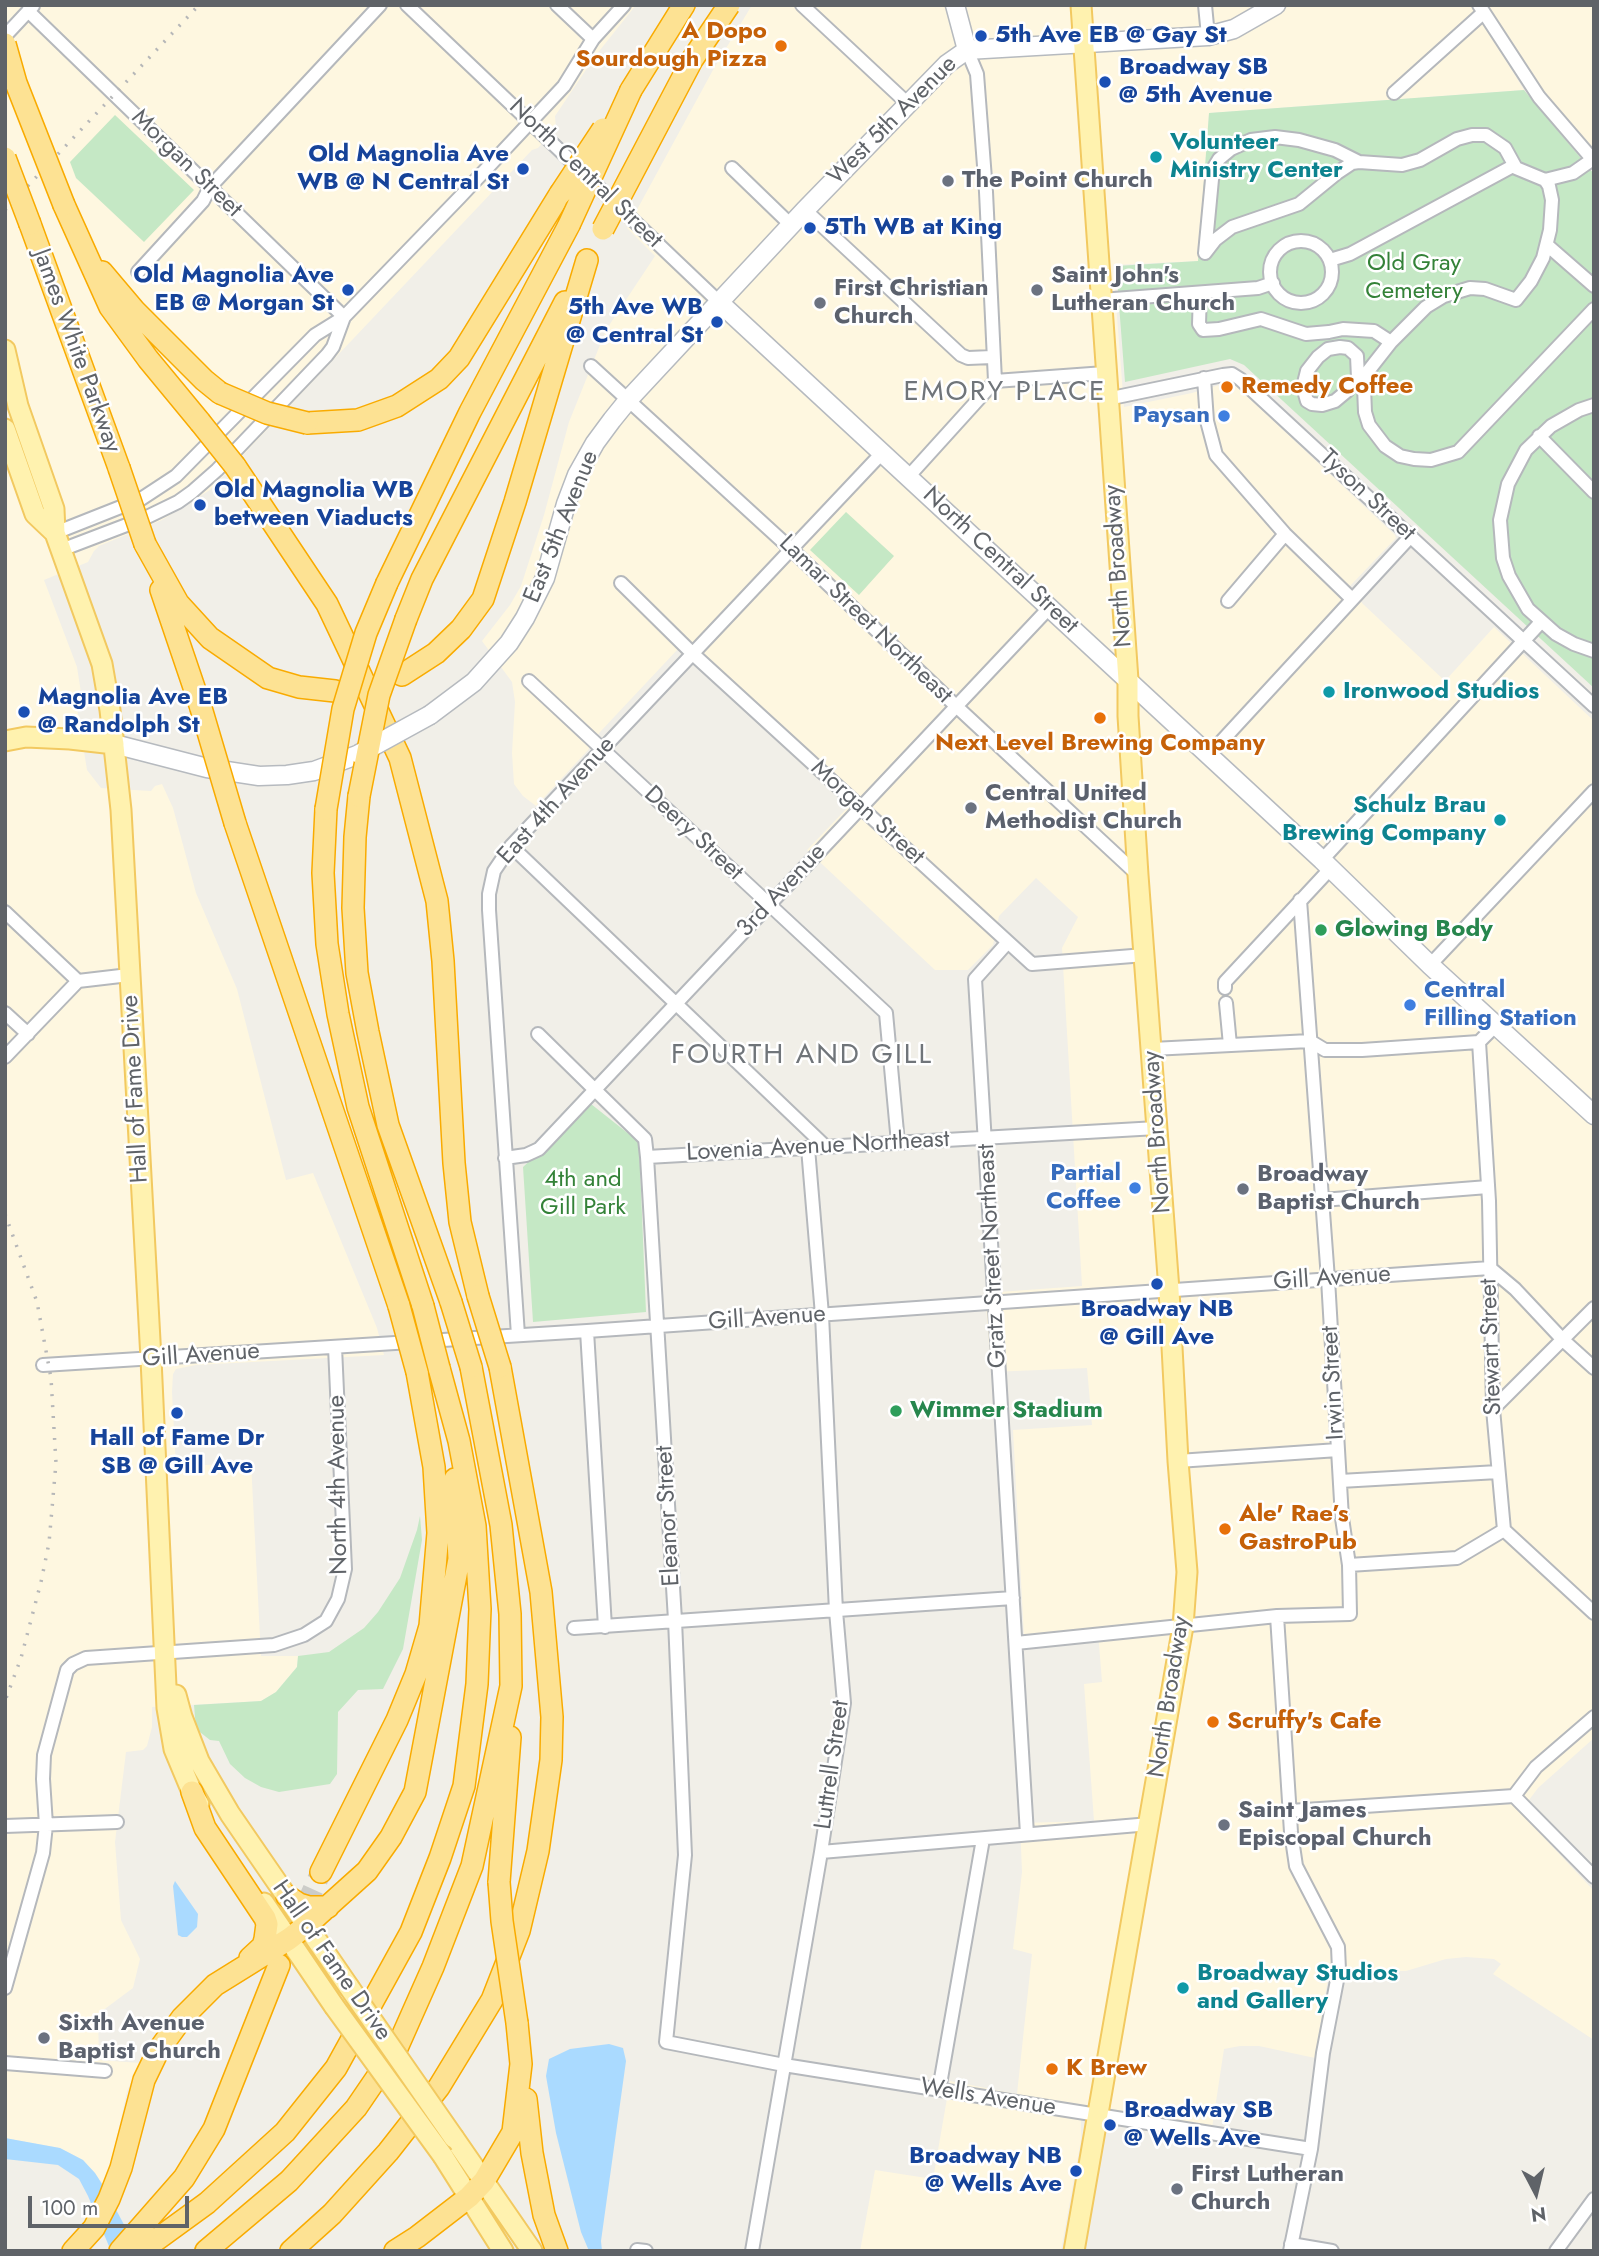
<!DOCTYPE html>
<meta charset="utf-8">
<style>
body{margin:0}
#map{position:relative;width:1599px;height:2256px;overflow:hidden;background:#f1efe8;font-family:Jost,sans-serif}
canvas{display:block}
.frame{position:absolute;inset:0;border:7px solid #5f6368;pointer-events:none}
.north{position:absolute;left:1501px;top:2158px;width:70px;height:70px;-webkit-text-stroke:5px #fff;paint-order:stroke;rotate:173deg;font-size:19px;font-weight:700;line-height:28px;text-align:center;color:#5f6368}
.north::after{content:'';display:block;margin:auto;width:24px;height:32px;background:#5f6368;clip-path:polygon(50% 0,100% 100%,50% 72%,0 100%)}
.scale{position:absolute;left:28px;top:2196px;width:161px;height:32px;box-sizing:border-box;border:4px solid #5f6368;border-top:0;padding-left:9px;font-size:21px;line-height:24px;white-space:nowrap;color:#5f6368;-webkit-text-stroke:5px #fff;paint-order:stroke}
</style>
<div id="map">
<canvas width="1599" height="2256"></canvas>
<div class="frame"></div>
<div class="north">N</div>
<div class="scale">100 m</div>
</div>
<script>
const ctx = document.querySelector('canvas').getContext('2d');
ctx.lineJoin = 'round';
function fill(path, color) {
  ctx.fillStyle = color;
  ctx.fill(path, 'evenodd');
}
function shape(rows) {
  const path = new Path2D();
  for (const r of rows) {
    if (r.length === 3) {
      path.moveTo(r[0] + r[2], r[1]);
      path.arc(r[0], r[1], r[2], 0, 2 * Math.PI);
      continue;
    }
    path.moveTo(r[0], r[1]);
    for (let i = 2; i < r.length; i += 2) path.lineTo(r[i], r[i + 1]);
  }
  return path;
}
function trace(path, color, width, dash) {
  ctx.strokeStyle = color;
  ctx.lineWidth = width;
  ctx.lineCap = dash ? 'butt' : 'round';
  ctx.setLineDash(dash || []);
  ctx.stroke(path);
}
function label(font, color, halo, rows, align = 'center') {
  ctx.font = font + ' Jost,sans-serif';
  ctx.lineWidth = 5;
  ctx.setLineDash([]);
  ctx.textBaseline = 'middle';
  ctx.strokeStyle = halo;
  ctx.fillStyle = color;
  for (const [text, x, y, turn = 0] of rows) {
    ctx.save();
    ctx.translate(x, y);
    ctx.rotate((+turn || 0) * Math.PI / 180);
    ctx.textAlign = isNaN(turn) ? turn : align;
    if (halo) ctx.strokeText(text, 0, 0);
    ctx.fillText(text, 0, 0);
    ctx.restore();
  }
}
const commercial = shape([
 [5,5,636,5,596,55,555,116,556,128,538,148,532,150,210,490,162,520,99,546,94,551,88,562,44,580,77,667,82,699,77,708,87,770,101,788,151,791,155,786,162,784,173,808,196,893,237,989,286,1180,313,1173,377,1328,384,1355,196,1365,176,1369,173,1374,172,1392,176,1467,251,1462,261,1656,298,1656,297,1667,276,1692,261,1701,152,1707,152,1727,147,1746,143,1750,126,1752,115,1842,121,1920,140,1959,133,1988,98,2014,99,2060,140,2063,127,2091,112,2160,104,2187,95,2173,83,2160,60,2148,5,2138],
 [752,5,1472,5,1524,90,1209,113,1198,261,1113,265,1124,407,1192,393,1226,383,1235,385,1395,535,1396,538,1349,587,1363,604,1445,681,1494,627,1594,721,1594,1738,1538,1788,1520,1812,1594,1891,1594,2040,1493,1974,1501,1964,1494,1959,1466,1957,1446,1959,1406,1971,1376,1971,1330,1966,1315,2058,1259,2046,1240,2046,1224,2049,1212,2128,1081,2106,1081,2140,1061,2251,860,2251,875,2170,933,2179,950,2081,1017,2094,1032,1954,1013,1949,1022,1872,1020,1823,1094,1821,1084,1684,1102,1682,1098,1632,1024,1637,1013,1430,1092,1425,1087,1368,991,1372,985,1293,1082,1286,1062,948,1078,917,1036,878,999,916,993,945,968,970,935,970,807,850,848,807,678,649,600,732,588,750,536,806,523,796,514,784,512,753,515,702,512,682,482,641,510,605,521,586,544,515,569,422,606,330,655,256,627,228,713,70],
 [1487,5,1594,5,1594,152,1533,78]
]);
const green = shape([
 [1524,90,1594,174,1594,688,1244,365,1230,359,1125,382,1116,266,1198,261,1209,113],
 [115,115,194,190,144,242,76,178,70,162],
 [846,512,894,556,859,595,810,550],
 [591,1104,639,1142,646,1312,533,1322,523,1167],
 [420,1516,422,1540,403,1649,383,1689,358,1690,338,1712,337,1774,330,1784,279,1792,261,1787,245,1778,230,1764,219,1741,210,1740,196,1729,194,1705,261,1701,276,1692,297,1667,298,1656,329,1652,364,1628,378,1612,400,1578,417,1530]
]);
const water = shape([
 [175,1881,198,1914,197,1927,187,1937,182,1937,178,1935,173,1886],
 [609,2044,623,2048,626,2061,601,2241,602,2251,589,2251,581,2232,556,2133,546,2076,549,2059,570,2049],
 [5,2138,60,2148,83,2160,95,2173,104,2187,138,2251,111,2251,88,2196,79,2179,58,2165,5,2159]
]);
const highwayTunnel = shape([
 [279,1965,321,1872]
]);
const street = shape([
 [407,5,719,302],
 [557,5,593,39],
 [802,5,907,103],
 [1205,5,1208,36],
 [1479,5,1539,97,1594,161],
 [28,11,344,317],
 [5,36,33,6],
 [967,50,977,74,986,192,995,381],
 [1394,93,1483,13],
 [732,168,792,226],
 [1545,180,1549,186,1552,200,1550,230,1543,258,1531,281,1516,300,1485,289,1470,288,1444,296,1426,307,1391,342,1369,370,1364,387,1365,412,1369,425,1385,446,1400,456,1414,459,1431,460,1458,452,1594,309],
 [805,210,961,355,968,358,992,357],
 [1301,272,31],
 [1547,245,1594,286],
 [1205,253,1213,169,1219,159,1231,149,1251,140,1275,137,1299,140,1335,150,1359,162,1402,165,1420,160,1457,139,1472,135,1486,135,1505,148,1516,168,1545,180,1573,173,1593,159],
 [1205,253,1215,240,1232,227,1299,204,1337,173,1352,163,1359,162],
 [1330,260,1350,254,1513,166],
 [138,272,203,201,210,187,380,5],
 [1200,293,1199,324,1203,330,1219,329,1261,319,1306,334,1329,332,1343,329,1374,331,1391,342],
 [1101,300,1258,288,1273,283],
 [1340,347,1348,348,1357,356,1358,378,1347,391,1335,401,1322,405,1312,404,1307,401,1303,387,1307,371,1318,357,1328,349,1340,347],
 [591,366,792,550,956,706,1138,875],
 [1204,378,1207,421,1216,455,1285,534,1352,599],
 [1107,399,1223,375,1232,374,1240,379,1594,706],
 [1594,405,1579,410,1551,426,1526,450,1508,484,1500,520,1503,558,1509,576,1528,609,1556,634,1574,644,1594,651],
 [1539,436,1594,492],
 [909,476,995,381,1105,373],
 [55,533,141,499,176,476,315,335,344,317,460,197,564,86,593,39,624,5],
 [61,550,145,518,178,502,192,492,217,470,327,355,333,347,344,317],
 [621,583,693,654,1032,964,1145,955],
 [1228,601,1285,534],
 [529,681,886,1013,898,1143],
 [1208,756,1410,537],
 [511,846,826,1147],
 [1322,860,1541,622],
 [5,912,78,981],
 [1008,942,975,979,1027,1834],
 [1430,965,1594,791],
 [1225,988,1225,982,1331,868],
 [1226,1003,1230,1045],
 [5,1013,28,1034],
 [538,1034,645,1139,647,1157,675,1620,685,1855,666,2042,784,2065,1311,2149],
 [1479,1042,1489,1201,1493,1409,1504,1530,1594,1613],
 [1152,1049,1310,1041,1325,1050,1362,1050,1479,1042,1496,1025],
 [5,1057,78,981,129,975],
 [647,1157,1157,1128],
 [505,1158,526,1155,539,1149,1049,608],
 [1322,1200,1488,1187],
 [587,1331,605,1627],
 [518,1335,489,910,489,894,494,871,511,846,882,453],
 [43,1365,587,1331,1490,1268,1515,1289,1563,1340,1594,1368],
 [1493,1409,1594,1308],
 [1178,1461,1338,1450],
 [1340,1481,1498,1472],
 [1349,1565,1457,1558,1504,1530],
 [1277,1616,1291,1832,1296,1866,1338,1947,1339,1970,1323,2053,1311,2149,1290,2251],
 [574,1628,1013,1598],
 [1016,1643,1277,1616,1350,1614,1349,1565,1342,1518,1328,1279,1300,900],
 [1514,1796,1594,1877],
 [1290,1811,1514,1796,1536,1767,1594,1717],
 [5,1826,117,1822],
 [821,1852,1150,1824],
 [5,1988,43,1853,46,1825,43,1779,44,1755,67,1670,73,1664,86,1658,274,1645,304,1635,326,1621,338,1599,345,1569,335,1347],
 [5,2063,105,2071],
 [939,2090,983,1839],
 [1291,2244,1332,2251],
 [637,2250,646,2251],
 [752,2251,821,1852,844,1703,836,1611,822,1315,808,1148],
 [1556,2251,1594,2199]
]);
const secondary = shape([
 [955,5,967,50],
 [719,302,1322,860,1430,965,1594,1115],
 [430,715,474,682,509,643,525,618,545,578,566,504,577,475,595,443,612,420,629,399,805,210,947,64,967,50,1208,36,1234,29,1276,5],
 [114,744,207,768,259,776,287,775,314,771,357,755]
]);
const primary = shape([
 [5,350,18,406,54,509,55,533,102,664,110,710,121,810,151,1359,167,1708,174,1749,192,1792,199,1804],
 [5,429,35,514,55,533],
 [5,741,26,737,70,739,114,744],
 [176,1695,182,1717,199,1761,230,1814,349,1987],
 [264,1903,334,2006],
 [454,2138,532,2251],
 [443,2156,503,2251],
 [1074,2251,1183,1626,1187,1572,1178,1461,1169,1290,1138,875,1128,716,1128,680,1081,5]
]);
const highway = shape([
 [631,90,684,5],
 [64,205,110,307,148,359,200,422],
 [30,224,119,468],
 [102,272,135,311,204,380,220,393],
 [307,423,358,420,397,406,439,379,459,358,560,194],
 [235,466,327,604,400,758,437,901,443,961,454,1163,460,1222,478,1296],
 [145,544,178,603,210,638,268,678,299,687,335,691],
 [387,583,470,412,569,225],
 [161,590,201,708],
 [406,619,422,579,565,302],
 [402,675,436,653,461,629,483,599,515,502,587,260],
 [359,796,355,837,353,908,357,973,368,1032,388,1125,451,1302],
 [326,809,323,873,327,944,338,1014,358,1107,423,1306],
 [235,823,399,1306],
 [192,1792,205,1828,265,1918,267,1924,265,1939,263,1946,250,1958],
 [321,1872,397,1720,416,1674,430,1626,438,1533,434,1467,417,1372],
 [499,1882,510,1737],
 [287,1896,299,1904,309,1907,328,1907],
 [526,2099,532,2153,544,2215,557,2251],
 [73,2251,94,2228,109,2199,121,2168,144,2080,158,2051,182,2018,215,1985,289,1939,307,1925,367,1871,391,1837,415,1792,459,1559,455,1479],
 [120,2251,184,2178,214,2129,279,1965],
 [141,2251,207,2203,285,2132,336,2068,411,1932,440,1858,464,1786,477,1684,480,1609,475,1526,459,1441,439,1368],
 [206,2251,289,2181,356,2108,397,2048,433,1967,472,1866,511,1686,510,1614,501,1525,471,1367],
 [291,2251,332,2214,388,2152,439,2087,492,2000,519,1931,538,1851,551,1760,552,1717,541,1592,500,1367],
 [395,2251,417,2237,469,2197,484,2181,513,2132,521,2064,517,2023]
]);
const rail = shape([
 [5,210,199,5],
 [5,1214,37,1302,51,1378,56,1463,49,1543,41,1582,21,1658,5,1701]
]);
const secondaryBridge = shape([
 [359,754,430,715]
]);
const primaryBridge = shape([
 [349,1987,454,2138],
 [334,2006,443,2156]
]);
const highwayBridge = shape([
 [5,44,16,83,64,205],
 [5,158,30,224],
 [560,194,603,129],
 [569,225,631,90],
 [603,229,692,60,729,5],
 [220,393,267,413,307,423],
 [200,422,235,466],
 [119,468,145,544],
 [201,708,235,823],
 [359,796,379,695,406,619],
 [326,809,343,709,366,633,387,583],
 [478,1296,500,1367],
 [451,1302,471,1367],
 [399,1306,417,1372],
 [423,1306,439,1368],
 [499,1882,502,1921,517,2023]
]);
const markers = [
 [981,36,7,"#1a4fb4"],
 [781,46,7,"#e8710a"],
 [1105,82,7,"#1a4fb4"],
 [1156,157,7,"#0f9aa8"],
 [523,169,7,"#1a4fb4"],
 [948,181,7,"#6b7280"],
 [810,228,7,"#1a4fb4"],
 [348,290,7,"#1a4fb4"],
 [1037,290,7,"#6b7280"],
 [820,303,7,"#6b7280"],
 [717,322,7,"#1a4fb4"],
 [1227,387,7,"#e8710a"],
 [1224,416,7,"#3f7fe0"],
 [200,505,7,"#1a4fb4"],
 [1329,692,7,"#0f9aa8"],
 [24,712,7,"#1a4fb4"],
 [1100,718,7,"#e8710a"],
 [971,808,7,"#6b7280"],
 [1500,820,7,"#0f9aa8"],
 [1321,930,7,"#2e9e5b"],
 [1410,1005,7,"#3f7fe0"],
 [1135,1188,7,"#3f7fe0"],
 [1243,1189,7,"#6b7280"],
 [1157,1284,7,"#1a4fb4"],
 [896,1411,7,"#2e9e5b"],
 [177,1413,7,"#1a4fb4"],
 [1225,1529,7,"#e8710a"],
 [1213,1722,7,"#e8710a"],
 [1224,1825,7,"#6b7280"],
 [1183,1988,7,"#0f9aa8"],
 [44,2038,7,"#6b7280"],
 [1052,2069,7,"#e8710a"],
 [1110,2125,7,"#1a4fb4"],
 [1076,2171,7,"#1a4fb4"],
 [1177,2189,7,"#6b7280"]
];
const foodNames = [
 ["A Dopo",767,32,"right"],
 ["Sourdough Pizza",767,60,"right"],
 ["Remedy Coffee",1241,387],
 ["Next Level Brewing Company",1100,744,"center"],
 ["Ale' Rae’s",1239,1515],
 ["GastroPub",1239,1543],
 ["Scruffy's Cafe",1227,1722],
 ["K Brew",1066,2069]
];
const transitNames = [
 ["5th Ave EB @ Gay St",995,36],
 ["Broadway SB",1119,68],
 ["@ 5th Avenue",1119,96],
 ["Old Magnolia Ave",509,155,"right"],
 ["WB @ N Central St",509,183,"right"],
 ["5Th WB at King",824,228],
 ["Old Magnolia Ave",334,276,"right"],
 ["EB @ Morgan St",334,304,"right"],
 ["5th Ave WB",703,308,"right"],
 ["@ Central St",703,336,"right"],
 ["Old Magnolia WB",214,491],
 ["between Viaducts",214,519],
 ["Magnolia Ave EB",38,698],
 ["@ Randolph St",38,726],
 ["Broadway NB",1157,1310,"center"],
 ["@ Gill Ave",1157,1338,"center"],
 ["Hall of Fame Dr",177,1439,"center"],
 ["SB @ Gill Ave",177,1467,"center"],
 ["Broadway SB",1124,2111],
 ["@ Wells Ave",1124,2139],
 ["Broadway NB",1062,2157,"right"],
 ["@ Wells Ave",1062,2185,"right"]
];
const streetNames = [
 ["West 5th Avenue",893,121,-45],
 ["Morgan Street",186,164,44],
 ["North Central Street",585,174,44],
 ["James White Parkway",76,351,70],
 ["Tyson Street",1367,496,43],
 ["East 5th Avenue",562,527,-68],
 ["North Central Street",1000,561,43],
 ["North Broadway",1119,566,-94],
 ["Lamar Street Northeast",865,620,44],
 ["East 4th Avenue",557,801,-48],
 ["Morgan Street",867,813,42],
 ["Deery Street",693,834,43],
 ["3rd Avenue",782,891,-47],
 ["Hall of Fame Drive",136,1089,-93],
 ["North Broadway",1158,1132,-94],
 ["Lovenia Avenue Northeast",818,1147,-3],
 ["Gratz Street Northeast",993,1256,-93],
 ["Gill Avenue",1332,1279,-4],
 ["Gill Avenue",767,1319,-4],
 ["Stewart Street",1492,1347,-92],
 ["Gill Avenue",201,1356,-4],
 ["Irwin Street",1334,1383,-93],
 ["North 4th Avenue",339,1485,-91],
 ["Eleanor Street",669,1516,-93],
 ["North Broadway",1170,1697,-81],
 ["Luttrell Street",833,1765,-82],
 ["Hall of Fame Drive",331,1961,55],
 ["Wells Avenue",988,2098,9]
];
const cultureNames = [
 ["Volunteer",1170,143],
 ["Ministry Center",1170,171],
 ["Ironwood Studios",1343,692],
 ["Schulz Brau",1486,806,"right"],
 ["Brewing Company",1486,834,"right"],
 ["Broadway Studios",1197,1974],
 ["and Gallery",1197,2002]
];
const worshipNames = [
 ["The Point Church",962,181],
 ["Saint John's",1051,276],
 ["Lutheran Church",1051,304],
 ["First Christian",834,289],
 ["Church",834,317],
 ["Central United",985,794],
 ["Methodist Church",985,822],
 ["Broadway",1257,1175],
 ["Baptist Church",1257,1203],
 ["Saint James",1238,1811],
 ["Episcopal Church",1238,1839],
 ["Sixth Avenue",58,2024],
 ["Baptist Church",58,2052],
 ["First Lutheran",1191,2175],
 ["Church",1191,2203]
];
const parkNames = [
 ["Old Gray",1414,264],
 ["Cemetery",1414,292],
 ["4th and",583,1180],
 ["Gill Park",583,1208]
];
const shopNames = [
 ["Paysan",1210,416],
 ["Central",1424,991,"left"],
 ["Filling Station",1424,1019,"left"],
 ["Partial",1121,1174],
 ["Coffee",1121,1202]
];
const leisureNames = [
 ["Glowing Body",1335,930],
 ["Wimmer Stadium",910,1411]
];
const quarterNames = [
 ["EMORY PLACE",1005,393],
 ["FOURTH AND GILL",802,1056]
];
fill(commercial, '#fef7e0');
fill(green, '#c5e8c5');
fill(water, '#aadaff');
trace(highwayTunnel, '#ccccc8', 21, [21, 10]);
trace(street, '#b5b8bc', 16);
trace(secondary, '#b6babf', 21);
trace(primary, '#f2c960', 23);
trace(highway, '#f9ab00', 24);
trace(street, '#fff', 12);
trace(secondary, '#fff', 18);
trace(primary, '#fff2af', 19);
trace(highway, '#fde293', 21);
trace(rail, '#b6b7b8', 3.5, [2, 9]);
trace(secondaryBridge, '#b6babf', 21, []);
trace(primaryBridge, '#f2c960', 23, []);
trace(highwayBridge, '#f9ab00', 24, []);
trace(secondaryBridge, '#fff', 18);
trace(primaryBridge, '#fff2af', 19);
trace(highwayBridge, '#fde293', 21);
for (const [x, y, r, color] of markers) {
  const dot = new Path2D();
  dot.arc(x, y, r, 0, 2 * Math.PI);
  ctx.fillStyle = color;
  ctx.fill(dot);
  trace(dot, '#fff', 2.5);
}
label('bold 24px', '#c56008', '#fff', foodNames, 'left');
label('bold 24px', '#164399', '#fff', transitNames, 'left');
label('24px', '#5f6368', '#fff', streetNames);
label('bold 24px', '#0d838f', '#fff', cultureNames, 'left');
label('bold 24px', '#5b616d', '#fff', worshipNames, 'left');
label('24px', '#348238', '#fff', parkNames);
label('bold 24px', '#366cbe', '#fff', shopNames, 'right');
label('bold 24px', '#27864d', '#fff', leisureNames, 'left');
ctx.letterSpacing = '2px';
label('28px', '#70757a', '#fff', quarterNames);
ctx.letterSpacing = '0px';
</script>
